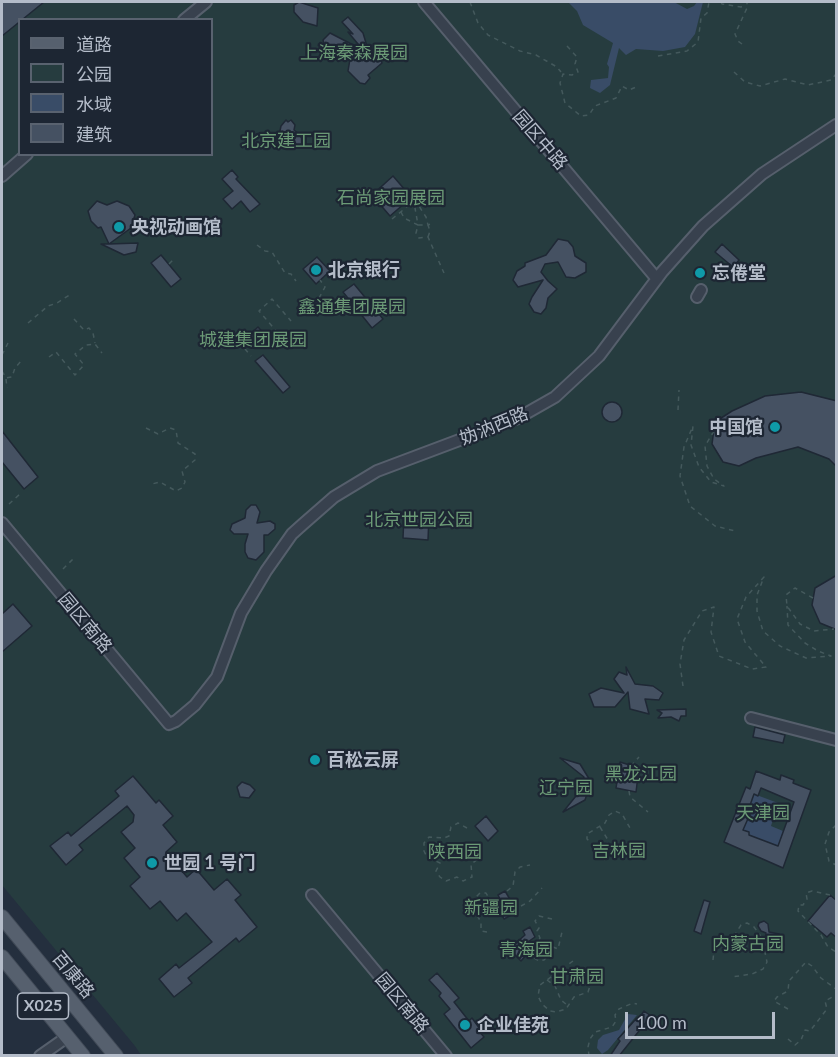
<!DOCTYPE html>
<meta charset="utf-8">
<style>
body{margin:0}
#map{position:relative;width:838px;height:1057px;overflow:hidden;background:#242f3e;font-family:Lato,"Noto Sans SC",sans-serif}
canvas{display:block}
.frame{position:absolute;inset:0;border:3px solid #b4bcc9;pointer-events:none}
.legend{position:absolute;left:18px;top:18px;width:195px;height:138px;box-sizing:border-box;background:#1d2633;border:2px solid #59626f;margin:0;padding:8px 10px;list-style:none;font-size:18px;color:#b4bcc9}
.legend li{display:flex;align-items:center;gap:12px;height:30px}
.legend b{width:30px;border:2px solid #59626f}
.scale{position:absolute;left:625px;top:1012px;width:150px;height:27px;box-sizing:border-box;border:3px solid #b4bcc9;border-top:0;padding-left:8px;font-size:18px;line-height:21px;white-space:nowrap;color:#b4bcc9;-webkit-text-stroke:4px #1d2633;paint-order:stroke}
</style>
<div id="map">
<canvas width="838" height="1057"></canvas>
<div class="frame"></div>
<ul class="legend">
<li><b style="height:8px;background:#56606e"></b>道路</li>
<li><b style="height:16px;background:#263c3f"></b>公园</li>
<li><b style="height:16px;background:#394c67"></b>水域</li>
<li><b style="height:16px;background:#455162"></b>建筑</li>
</ul>
<div class="scale">100 m</div>
</div>
<script>
const ctx = document.querySelector('canvas').getContext('2d');
ctx.lineJoin = 'round';
function fill(path, color) {
  ctx.fillStyle = color;
  ctx.fill(path, 'evenodd');
}
function shape(rows) {
  const path = new Path2D();
  for (const r of rows) {
    if (r.length === 3) {
      path.moveTo(r[0] + r[2], r[1]);
      path.arc(r[0], r[1], r[2], 0, 2 * Math.PI);
      continue;
    }
    path.moveTo(r[0], r[1]);
    for (let i = 2; i < r.length; i += 2) path.lineTo(r[i], r[i + 1]);
  }
  return path;
}
function trace(path, color, width, dash) {
  ctx.strokeStyle = color;
  ctx.lineWidth = width;
  ctx.lineCap = dash ? 'butt' : 'round';
  ctx.setLineDash(dash || []);
  ctx.stroke(path);
}
function label(font, color, halo, rows, align = 'center') {
  ctx.font = font + ' Lato,"Noto Sans SC",sans-serif';
  ctx.lineWidth = 4.5;
  ctx.setLineDash([]);
  ctx.textBaseline = 'middle';
  ctx.strokeStyle = halo;
  ctx.fillStyle = color;
  for (const [text, x, y, turn = 0] of rows) {
    ctx.save();
    ctx.translate(x, y);
    ctx.rotate((+turn || 0) * Math.PI / 180);
    ctx.textAlign = isNaN(turn) ? turn : align;
    if (halo) ctx.strokeText(text, 0, 0);
    ctx.fillText(text, 0, 0);
    ctx.restore();
  }
}
const green = shape([
 [2,2,836,2,836,1055,141,1055,135,1046,2,885],
 [20,20,212,20,212,154,20,154]
]);
const water = shape([
 [568,2,674,2,687,9,694,6,697,2,703,2,695,34,685,47,663,51,636,49,626,55,619,48,610,85,600,93,590,88,591,80,608,78,609,67,607,64,613,43,583,25,577,11],
 [754,794,778,803,771,826,783,831,778,846,749,835,749,832,740,829],
 [628,1014,637,1015,608,1050,602,1054,597,1048,598,1040,603,1035,619,1030]
]);
const building = shape([
 [2,2,44,2,2,36,2,2],
 [299,2,318,8,317,26,303,22,294,12,294,5,299,2],
 [348,17,363,33,369,53,380,58,382,63,368,75,370,78,365,84,360,83,348,71,352,47,339,56,329,51,324,44,323,40,330,33,363,50,348,32,353,34,342,22,348,17],
 [286,120,288,122,291,120,295,125,294,130,299,134,305,143,295,147,294,149,283,145,276,149,281,126,286,120],
 [232,170,238,177,236,179,260,204,250,212,241,201,232,209,223,199,233,191,222,179,232,170],
 [393,176,418,205,405,203,390,216,372,195,393,176],
 [97,201,107,205,117,201,129,206,135,215,131,228,109,244,138,243,136,252,124,255,101,244,109,244,101,227,98,228,91,221,88,211,97,201],
 [558,239,568,241,573,247,575,256,586,263,586,272,575,278,566,277,558,262,545,264,541,272,548,281,557,289,548,298,546,308,541,314,534,312,529,304,532,297,543,280,518,287,513,280,517,271,525,266,525,263,546,255,558,239],
 [722,244,739,260,733,267,715,252,722,244],
 [161,255,181,279,171,287,151,263,161,255],
 [317,257,330,271,316,284,303,269,317,257],
 [354,284,383,319,372,328,343,292,354,284],
 [258,327,267,337,266,342,260,347,249,335,258,327],
 [263,355,290,387,283,393,255,361,263,355],
 [801,392,837,401,837,467,829,459,798,447,756,458,739,466,723,462,712,444,715,422,732,411,765,396,801,392],
 [612,412,10],
 [2,431,38,477,24,489,2,462,2,431],
 [251,505,256,505,260,512,257,523,270,521,275,524,275,529,268,535,264,535,264,552,256,560,248,558,245,552,245,544,248,534,234,534,230,530,232,524,245,518,246,510,251,505],
 [404,515,429,516,428,540,403,538,404,515],
 [837,575,837,630,820,623,812,605,815,588,837,575],
 [13,604,32,626,2,652,2,614,13,604],
 [626,667,635,684,653,686,663,693,659,700,645,699,649,714,630,709,628,692,615,707,594,707,589,694,601,688,624,693,614,679,619,672,627,675,626,667],
 [686,709,686,716,681,716,679,721,671,717,658,718,662,713,657,710,686,709],
 [755,727,785,735,783,743,753,737,755,727],
 [560,758,580,764,591,782,585,800,563,812,580,791,584,777,560,758],
 [620,762,639,768,636,792,616,788,620,762],
 [756,771,780,780,781,775,794,780,793,783,811,790,783,868,724,842,746,787,750,789,756,771],
 [761,788,794,802,778,846,749,835,749,832,743,830,750,814,748,811,754,794,758,796,761,788],
 [133,776,156,803,159,800,173,816,163,825,177,842,166,852,187,877,196,869,214,890,227,879,241,895,235,900,257,927,239,942,236,938,188,978,192,983,174,997,159,979,176,964,179,968,212,942,186,913,177,921,160,901,150,909,130,886,140,877,124,858,135,848,121,832,133,822,134,815,127,806,79,845,83,850,66,865,50,846,68,832,71,836,119,796,115,791,133,776],
 [242,782,250,785,255,790,249,798,240,797,237,787,242,782],
 [486,816,498,831,488,841,475,826,486,816],
 [505,891,511,901,507,903,513,914,504,919,497,906,502,903,498,895,505,891],
 [830,895,837,901,837,938,831,933,827,937,808,921,830,895],
 [704,900,710,902,701,934,694,931,704,900],
 [764,921,768,924,769,932,779,934,783,939,784,945,778,952,768,951,764,945,766,933,761,931,758,926,759,923,764,921],
 [530,927,535,937,522,946,528,953,521,961,509,949,525,935,523,931,530,927],
 [437,973,459,998,454,1002,469,1021,472,1018,480,1029,478,1030,484,1037,471,1048,444,1014,450,1009,439,996,441,993,429,980,437,973],
 [644,1011,651,1016,619,1056,610,1056,620,1041,618,1039,635,1020,637,1021,644,1011]
]);
const path = shape([
 [470,2,478,23,488,35,520,51,536,55,557,67,561,72],
 [721,2,722,4,741,7,745,5],
 [742,44,738,41,735,34,747,8,747,2],
 [567,46,577,57,575,64,578,72,572,75,563,74,560,83,565,103,581,116,589,115,595,106,616,98,622,86,629,90,636,87],
 [658,56,687,51,698,42,701,18,707,13,709,2],
 [734,72,745,82,760,86,785,79,808,85,831,80,836,74],
 [401,212,404,218,418,225,415,208,419,206,426,217,428,225,431,224],
 [392,219,408,206,414,208],
 [428,237,430,231,428,225,418,225,416,233,419,238,428,237,444,273],
 [257,245,265,251,272,252,285,273,291,274,296,281],
 [169,264,173,260],
 [319,298,325,287,320,280],
 [74,319,84,330,89,328,93,333,95,343],
 [28,323,48,306,57,303,71,294],
 [278,333,259,311,272,299,291,321],
 [239,342,251,356],
 [2,355,8,343],
 [49,357,56,352,75,375,84,365,75,354,86,345,95,344,102,353],
 [2,371,6,378,12,377,15,368,22,360],
 [6,379,7,388],
 [678,410,679,390],
 [146,428,158,434,170,428,176,430,178,443,195,454,195,460,182,471,185,482,182,488,176,491,160,482,152,484],
 [714,431,705,446,707,466,714,479,724,486,711,482,699,467,691,445,693,426,684,447,680,476,690,506,715,526,735,531],
 [9,504,20,494],
 [63,569,73,559],
 [813,598,795,588,786,595,787,606,800,624,814,631,834,629],
 [683,686,680,664,684,640,702,611,714,607,711,632,719,656,752,669,766,667,745,642,737,619,746,597,764,577,757,595,757,611,763,631,780,646,806,658,831,656,818,651,805,643,788,625,787,606],
 [631,766,639,757],
 [629,791,630,797,648,812],
 [836,825,829,832,825,844,829,861,836,865],
 [600,827,608,840,606,850,607,856,604,860],
 [467,828,458,823,451,827,449,836,444,838,429,837,424,843,424,851,427,857,440,863,436,871,440,877,446,881,457,877,463,881,472,877,471,864,481,857],
 [598,855,595,847,587,839,587,834,605,823,609,815,615,811,622,814,630,828],
 [507,891,513,886,515,872,520,867,530,865],
 [830,895,812,891,806,893,807,899,803,905,799,905,798,911,821,935,828,947,836,952],
 [521,906,530,901,542,888],
 [478,914,482,912,488,916],
 [552,919,539,916,535,921,539,928,537,931,540,938,531,956,539,961,544,960,548,956,548,952,553,947,558,949,562,932],
 [487,932,481,931,481,922,472,907,473,900,480,893,486,893,490,900],
 [713,960,714,950,721,943,730,942,741,925,747,923,754,927,762,938,767,962,763,969,752,974,732,977],
 [573,961,540,985,538,996,542,1004,550,1011,556,1012,566,1009,574,997,588,992,591,983],
 [547,980,555,986,561,1000,567,1005],
 [788,1009,774,1001,777,997,788,991,789,981,806,962,812,966,821,978,836,989],
 [788,1039,795,1045,801,1040,805,1030,810,1031,827,1009,825,1001,836,995],
 [589,1056,588,1047,590,1039,595,1032,612,1027,616,1021,615,1015,619,1009,633,1003,637,1004]
]);
const minor = shape([
 [424,2,657,279],
 [184,20,206,2],
 [2,176,27,154],
 [697,297,701,290],
 [2,523,169,724,176,721,195,705,217,677,241,613,266,571,292,534,302,525,334,497,377,471,518,418,555,397,599,356,662,272,703,226,762,174,836,125],
 [751,718,836,740],
 [312,895,446,1056],
 [40,1056,67,1037]
]);
const major = shape([
 [2,917,116,1056],
 [2,957,83,1056]
]);
const markers = [
 [119,227,6,"#0f9aa8"],
 [316,270,6,"#0f9aa8"],
 [700,273,6,"#0f9aa8"],
 [775,427,6,"#0f9aa8"],
 [315,760,6,"#0f9aa8"],
 [152,863,6,"#0f9aa8"],
 [465,1025,6,"#0f9aa8"]
];
const shields = [
 [43,1006,51]
];
const shieldNames = [
 ["X025",43,1006]
];
const parkNames = [
 ["上海秦森展园",354,53],
 ["北京建工园",286,141],
 ["石尚家园展园",391,198],
 ["鑫通集团展园",352,307],
 ["城建集团展园",253,340],
 ["北京世园公园",419,520],
 ["黑龙江园",641,774],
 ["辽宁园",566,788],
 ["天津园",763,813],
 ["吉林园",619,851],
 ["陕西园",455,852],
 ["新疆园",491,908],
 ["内蒙古园",748,944],
 ["青海园",526,950],
 ["甘肃园",577,977]
];
const streetNames = [
 ["园区中路",540,140,49],
 ["妫汭西路",494,426,-22],
 ["园区南路",85,623,50],
 ["百康路",73,975,50],
 ["园区南路",402,1003,50]
];
const poiNames = [
 ["央视动画馆",131,227],
 ["北京银行",328,270],
 ["忘倦堂",712,273],
 ["中国馆",763,427,"right"],
 ["百松云屏",327,760],
 ["世园 1 号门",164,863],
 ["企业佳苑",477,1025]
];
fill(green, '#263c3f');
fill(water, '#394c67');
fill(building, '#455162');
trace(building, '#1f2835', 1.5);
trace(minor, '#565f6c', 14);
trace(major, '#414a57', 16);
trace(path, '#44595c', 1.5, [4.5, 4.5]);
trace(minor, '#38414e', 10);
trace(major, '#56606e', 14);
for (const [x, y, r, color] of markers) {
  const dot = new Path2D();
  dot.arc(x, y, r, 0, 2 * Math.PI);
  ctx.fillStyle = color;
  ctx.fill(dot);
  trace(dot, '#1d2633', 2);
}
for (const [x, y, w] of shields) {
  const box = new Path2D();
  box.roundRect(x - w / 2, y - 13, w, 26, 4.5);
  ctx.fillStyle = '#1d2633';
  ctx.fill(box);
  trace(box, '#b4bcc9', 1.5);
}
label('bold 16px', '#b4bcc9', null, shieldNames);
label('18px', '#6b9a76', '#1d2633', parkNames);
label('18px', '#b4bcc9', '#1d2633', streetNames);
label('bold 18px', '#b4bcc9', '#1d2633', poiNames, 'left');
</script>
